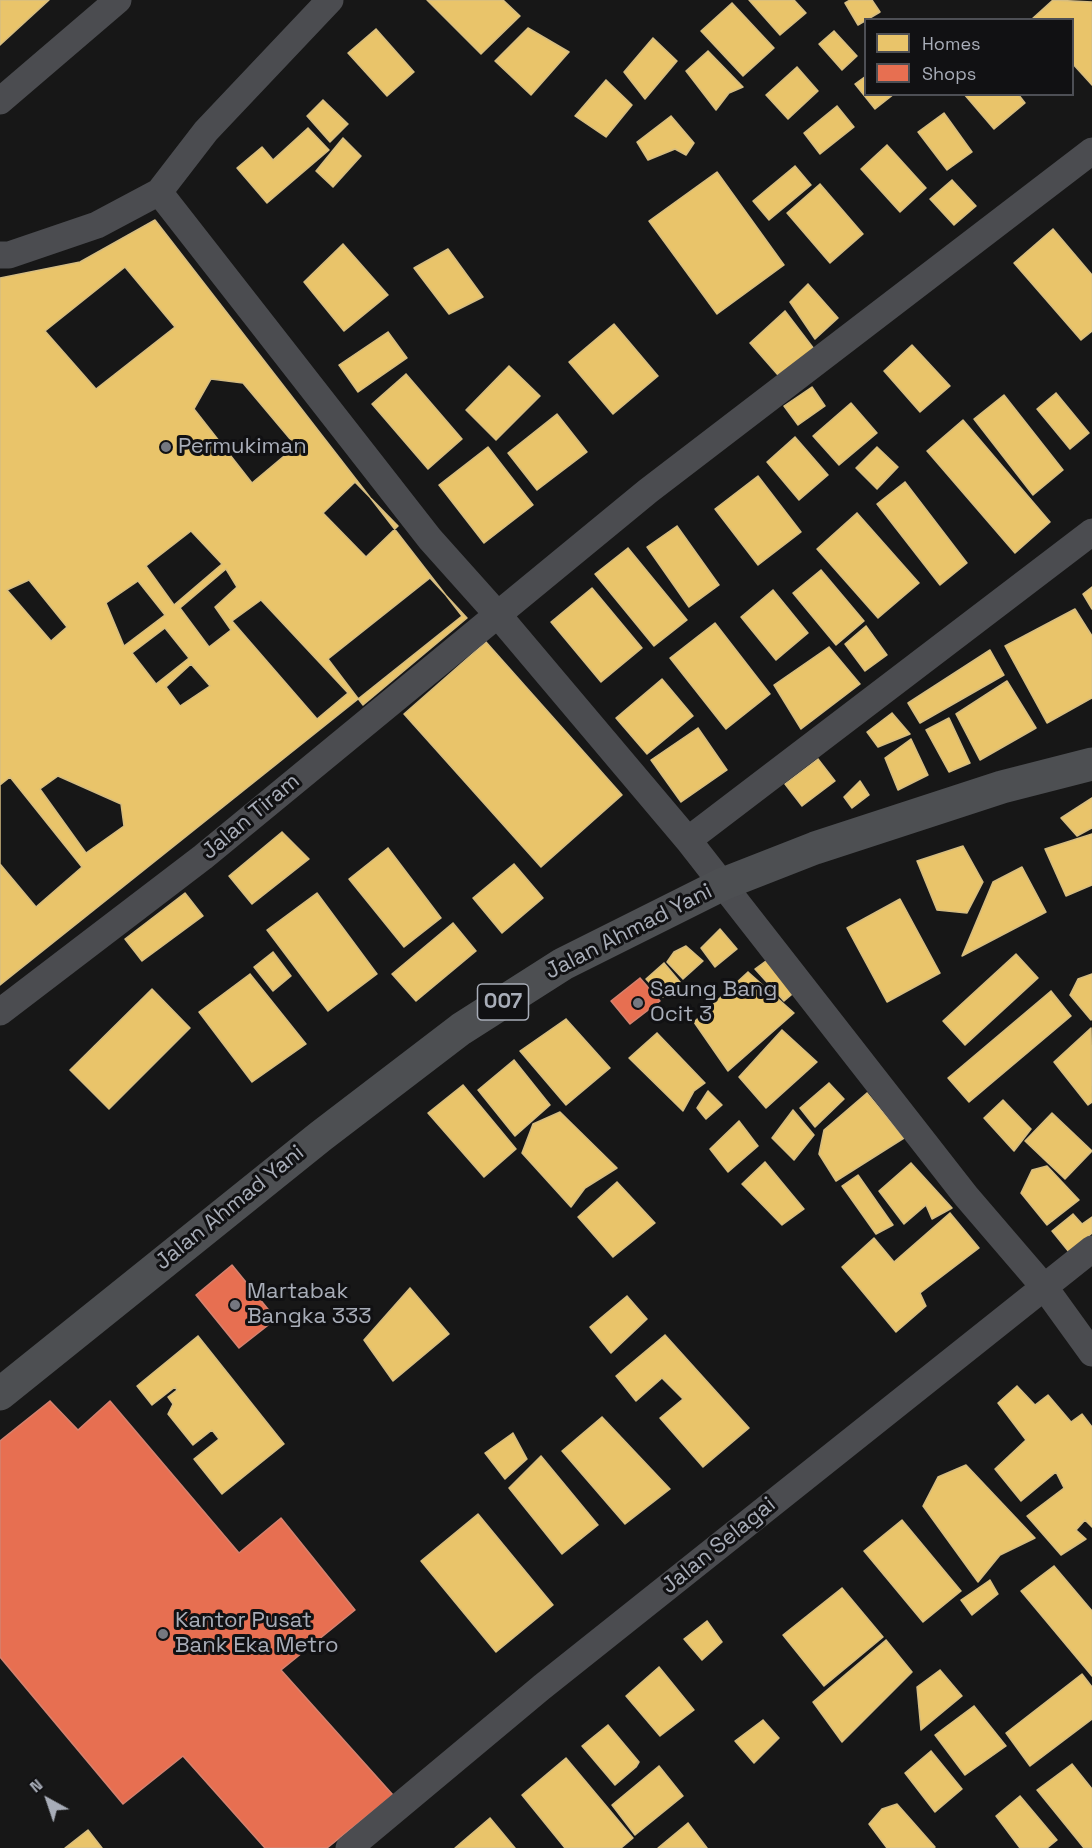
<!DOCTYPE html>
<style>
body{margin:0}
#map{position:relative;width:1092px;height:1848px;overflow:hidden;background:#171717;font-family:"Space Grotesk",sans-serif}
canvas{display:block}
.legend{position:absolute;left:864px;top:18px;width:210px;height:78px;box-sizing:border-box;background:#111113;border:2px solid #4d4f55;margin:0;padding:8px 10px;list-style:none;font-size:18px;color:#a8adb8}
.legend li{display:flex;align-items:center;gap:12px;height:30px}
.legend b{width:30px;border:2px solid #4d4f55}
.north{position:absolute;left:18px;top:1770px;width:60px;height:60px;-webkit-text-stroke:4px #111113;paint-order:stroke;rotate:320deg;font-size:16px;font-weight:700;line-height:24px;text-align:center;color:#a8adb8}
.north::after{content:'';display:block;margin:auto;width:21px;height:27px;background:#a8adb8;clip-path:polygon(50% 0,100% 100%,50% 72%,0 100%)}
</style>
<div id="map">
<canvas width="1092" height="1848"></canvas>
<ul class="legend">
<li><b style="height:16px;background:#e9c46a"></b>Homes</li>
<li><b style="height:16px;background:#e76f51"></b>Shops</li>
</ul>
<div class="north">N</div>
</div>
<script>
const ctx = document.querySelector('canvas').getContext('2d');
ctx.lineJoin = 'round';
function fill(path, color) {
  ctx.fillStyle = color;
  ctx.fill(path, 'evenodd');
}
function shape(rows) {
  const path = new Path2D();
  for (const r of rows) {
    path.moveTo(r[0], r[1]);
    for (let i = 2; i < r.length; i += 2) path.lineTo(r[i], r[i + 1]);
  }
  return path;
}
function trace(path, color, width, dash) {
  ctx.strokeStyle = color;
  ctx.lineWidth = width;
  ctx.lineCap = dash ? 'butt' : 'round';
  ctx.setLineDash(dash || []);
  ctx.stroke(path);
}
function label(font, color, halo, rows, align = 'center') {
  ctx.font = font + ' "Space Grotesk",sans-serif';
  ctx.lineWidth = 6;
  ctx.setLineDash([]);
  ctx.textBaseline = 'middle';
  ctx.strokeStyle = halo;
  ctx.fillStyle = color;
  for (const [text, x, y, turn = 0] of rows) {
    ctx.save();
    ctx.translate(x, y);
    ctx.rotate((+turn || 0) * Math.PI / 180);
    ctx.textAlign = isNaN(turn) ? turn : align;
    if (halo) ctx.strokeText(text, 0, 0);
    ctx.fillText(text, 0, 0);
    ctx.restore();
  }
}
const homes = shape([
 [0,0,49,0,0,45,0,0],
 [427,0,503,0,520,16,481,54,427,0],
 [749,0,794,0,806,13,780,35,749,0],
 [850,0,872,0,880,12,858,25,845,3,850,0],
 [1053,0,1092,2,1092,85,1072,63,1072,20,1032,19,1053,0],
 [732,3,774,48,743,76,701,31,732,3],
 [528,28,569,52,531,95,495,61,528,28],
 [376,29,414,72,387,96,348,53,376,29],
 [834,31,857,56,842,70,819,44,834,31],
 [653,38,677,61,645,99,624,72,653,38],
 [708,51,743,87,729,93,716,110,686,71,708,51],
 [797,67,818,91,788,119,766,95,797,67],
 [866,76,866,94,894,94,875,109,855,84,866,76],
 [606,80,632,105,606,137,575,116,606,80],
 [964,94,1018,94,1025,103,994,129,964,94],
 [323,100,348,124,330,142,307,116,323,100],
 [837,106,854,127,820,154,804,133,837,106],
 [944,113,972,152,947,170,918,132,944,113],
 [671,116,694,143,686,155,675,149,648,160,637,142,671,116],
 [308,128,329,150,267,203,237,168,262,147,273,160,308,128],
 [343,138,361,156,333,187,316,171,343,138],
 [887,145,926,188,900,212,861,169,887,145],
 [795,166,811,185,769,220,753,201,795,166],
 [717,172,784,265,717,314,649,221,717,172],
 [952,180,976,206,954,225,930,199,952,180],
 [820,184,863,234,830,263,787,213,820,184],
 [155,220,462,616,0,985,0,278,80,262,155,220],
 [1053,229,1092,275,1092,331,1081,340,1014,263,1053,229],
 [343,244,388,295,344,331,304,282,343,244],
 [448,249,483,297,449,314,414,268,448,249],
 [125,267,175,327,96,389,45,331,125,267],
 [808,284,838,318,815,339,790,302,808,284],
 [785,311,814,349,778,375,750,343,785,311],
 [614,324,658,376,613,414,569,362,614,324],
 [388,332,407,358,358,392,339,365,388,332],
 [912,345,950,386,920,412,884,371,912,345],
 [509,366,540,396,496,440,466,410,509,366],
 [406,374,462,439,428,469,372,404,406,374],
 [211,379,243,383,296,446,252,483,194,409,211,379],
 [812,387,825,406,798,425,784,406,812,387],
 [1056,393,1089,433,1070,449,1037,409,1056,393],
 [1004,395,1063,470,1033,495,974,419,1004,395],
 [851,403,877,433,839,465,813,436,851,403],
 [557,414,587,452,537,490,508,453,557,414],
 [963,420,1050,522,1015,553,927,451,963,420],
 [795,437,828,475,799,500,767,462,795,437],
 [488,447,533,505,484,543,439,485,488,447],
 [877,447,898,467,877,489,856,468,877,447],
 [758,476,801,532,758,565,715,509,758,476],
 [355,482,398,526,366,557,323,513,355,482],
 [905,482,967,563,940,585,877,504,905,482],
 [857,513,919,583,878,618,817,549,857,513],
 [677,526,719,585,689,607,647,547,677,526],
 [191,531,222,564,174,605,146,566,191,531],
 [628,548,687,620,654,646,595,574,628,548],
 [226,569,237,587,215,607,231,630,209,647,180,608,226,569],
 [821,570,864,621,836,645,793,593,821,570],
 [430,578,467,618,363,705,328,659,430,578],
 [29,580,67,627,51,641,7,590,29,580],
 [138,581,165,615,124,646,106,603,138,581],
 [1092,587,1092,609,1083,594,1092,587],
 [592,588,642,648,601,682,551,622,592,588],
 [773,590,808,633,776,660,741,617,773,590],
 [261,600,348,693,317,719,232,621,261,600],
 [1075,609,1092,636,1092,698,1047,723,1005,646,1075,609],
 [715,623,770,694,726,729,670,658,715,623],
 [866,626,887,655,865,671,845,644,866,626],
 [165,628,189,658,156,684,132,653,165,628],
 [486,642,622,795,541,867,404,714,486,642],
 [829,647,860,684,801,729,774,685,829,647],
 [990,650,1004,675,920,723,908,703,990,650],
 [191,664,210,686,180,706,166,687,191,664],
 [662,679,693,716,647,754,616,718,662,679],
 [1007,681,1036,728,980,760,956,714,1007,681],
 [892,713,910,734,878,747,867,732,892,713],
 [949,718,970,763,949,772,926,730,949,718],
 [698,728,727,770,681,802,651,760,698,728],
 [911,739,928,775,898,790,885,758,911,739],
 [818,759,835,781,802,806,785,784,818,759],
 [58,776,121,804,124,826,86,853,40,789,58,776],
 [10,777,82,867,36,907,0,864,0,785,10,777],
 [860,781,869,795,852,808,844,797,860,781],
 [1092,798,1092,828,1077,836,1061,818,1092,798],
 [282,832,309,859,252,904,229,876,282,832],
 [1092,834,1092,885,1066,896,1045,849,1092,834],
 [963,846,983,882,967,913,937,910,917,861,963,846],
 [388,848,441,918,404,947,349,879,388,848],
 [514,864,543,898,502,933,473,898,514,864],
 [1022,867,1046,912,962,956,993,882,1022,867],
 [185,893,203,916,142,961,125,939,185,893],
 [317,893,377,974,328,1011,267,930,317,893],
 [900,899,940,973,887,1002,847,928,900,899],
 [453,923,476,951,416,1001,392,974,453,923],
 [720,929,737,949,715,967,701,948,720,929],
 [686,946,703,961,683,979,667,962,674,952,686,946],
 [273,952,291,976,273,991,254,967,273,952],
 [1016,954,1038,978,965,1045,943,1021,1016,954],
 [770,958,798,989,784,1001,755,969,770,958],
 [664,963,680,982,663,997,646,979,664,963],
 [748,972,794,1013,728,1071,694,1022,748,972],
 [250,974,306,1044,252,1082,199,1012,250,974],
 [1092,974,1092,1019,1091,1020,1070,995,1078,979,1092,974],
 [152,989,190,1028,109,1109,70,1070,152,989],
 [1051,991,1071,1016,969,1102,948,1078,1051,991],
 [566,1019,610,1068,566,1105,520,1051,566,1019],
 [1091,1028,1092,1102,1088,1105,1054,1062,1091,1028],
 [782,1030,817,1062,766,1108,739,1077,782,1030],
 [657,1033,705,1083,694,1091,683,1111,629,1058,657,1033],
 [514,1060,550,1105,515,1136,478,1090,514,1060],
 [829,1083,844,1099,815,1127,800,1108,829,1083],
 [463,1085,516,1149,484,1177,428,1113,463,1085],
 [708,1091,722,1105,706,1119,697,1108,708,1091],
 [867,1093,904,1138,836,1181,819,1154,824,1130,867,1093],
 [1003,1100,1031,1129,1014,1151,984,1118,1003,1100],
 [793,1110,814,1135,794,1160,772,1138,793,1110],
 [560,1112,617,1168,585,1188,571,1207,522,1153,533,1124,560,1112],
 [1052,1113,1092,1151,1065,1179,1025,1141,1052,1113],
 [739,1121,758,1146,728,1172,710,1149,739,1121],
 [765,1162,804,1209,782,1225,742,1184,765,1162],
 [911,1163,952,1208,932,1219,926,1205,904,1224,879,1191,911,1163],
 [1047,1166,1079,1200,1047,1225,1021,1193,1032,1170,1047,1166],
 [858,1175,893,1225,876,1234,842,1186,858,1175],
 [617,1182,655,1223,613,1257,578,1217,617,1182],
 [950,1213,979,1248,920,1293,926,1306,896,1332,842,1267,874,1238,894,1262,950,1213],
 [1073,1214,1082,1224,1092,1217,1092,1233,1069,1252,1052,1231,1073,1214],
 [410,1288,449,1334,393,1381,364,1340,410,1288],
 [627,1296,647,1319,611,1353,590,1327,627,1296],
 [665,1335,749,1428,703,1467,660,1418,683,1399,662,1378,636,1401,616,1376,665,1335],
 [198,1336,284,1444,222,1494,194,1459,219,1439,212,1430,193,1445,168,1414,173,1404,168,1397,177,1390,175,1387,152,1405,137,1386,198,1336],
 [1017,1386,1035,1405,1048,1395,1071,1422,1082,1414,1092,1427,1092,1527,1085,1520,1076,1530,1086,1539,1061,1555,1027,1516,1064,1488,1056,1472,1021,1501,995,1469,1026,1440,998,1403,1017,1386],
 [602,1417,670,1489,625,1524,562,1451,602,1417],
 [513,1433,527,1459,505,1479,485,1453,513,1433],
 [541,1456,598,1525,562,1554,509,1488,541,1456],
 [966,1465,1035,1538,1000,1555,978,1582,923,1506,938,1477,966,1465],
 [478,1514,553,1605,496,1652,421,1561,478,1514],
 [902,1520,961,1591,923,1622,864,1551,902,1520],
 [1054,1566,1092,1611,1092,1676,1021,1591,1054,1566],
 [990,1580,998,1594,972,1615,961,1600,990,1580],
 [842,1588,883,1637,824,1686,783,1635,842,1588],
 [707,1621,722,1642,702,1660,684,1639,707,1621],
 [886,1640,912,1672,842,1742,813,1702,886,1640],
 [659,1667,694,1710,660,1736,626,1696,659,1667],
 [940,1670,962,1696,921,1730,917,1687,940,1670],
 [1082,1674,1092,1687,1092,1719,1030,1766,1006,1733,1082,1674],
 [974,1706,1006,1746,965,1775,935,1735,974,1706],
 [763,1720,779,1738,754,1763,735,1741,763,1720],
 [608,1725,639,1762,636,1767,615,1785,582,1746,608,1725],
 [931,1751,962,1789,935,1812,905,1773,931,1751],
 [566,1758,633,1838,621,1848,565,1848,522,1795,566,1758],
 [1072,1764,1092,1789,1092,1848,1084,1848,1037,1790,1072,1764],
 [659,1766,683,1796,635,1835,612,1805,659,1766],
 [1020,1796,1057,1840,1047,1848,1020,1848,996,1816,1020,1796],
 [897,1804,935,1847,934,1848,887,1848,869,1824,882,1809,897,1804],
 [490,1818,515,1848,455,1848,490,1818],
 [688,1823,707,1848,658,1848,688,1823],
 [88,1830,102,1848,65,1848,88,1830]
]);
const shops = shape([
 [640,978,660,1001,630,1024,611,1001,640,978],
 [232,1265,276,1319,239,1348,196,1295,232,1265],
 [50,1401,78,1430,110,1401,239,1553,281,1518,355,1610,281,1670,393,1795,327,1848,265,1848,183,1756,123,1804,0,1657,0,1441,50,1401]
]);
const minor = shape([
 [330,0,206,131,159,192,430,539,498,615,688,840,966,1196,1045,1288,1092,1353],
 [0,101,118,0],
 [0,255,9,255,97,225,159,192],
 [688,840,1092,532],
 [0,1012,203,857,648,491,1092,151],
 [349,1848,542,1687,1092,1249]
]);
const primary = shape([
 [0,1394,321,1136,461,1029,563,964,723,884,815,848,1002,787,1092,764]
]);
const markers = [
 [166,447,6,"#757880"],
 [638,1003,6,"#757880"],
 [235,1305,6,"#757880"],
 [163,1634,6,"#757880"]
];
const shields = [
 [503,1002,51]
];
const shieldNames = [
 ["007",503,1002]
];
const poiNames = [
 ["Permukiman",178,447],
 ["Saung Bang",650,990],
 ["Ocit 3",650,1015],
 ["Martabak",247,1292],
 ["Bangka 333",247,1317],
 ["Kantor Pusat",175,1621],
 ["Bank Eka Metro",175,1646]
];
const streetNames = [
 ["Jalan Tiram",251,817,-40],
 ["Jalan Ahmad Yani",629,932,-27],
 ["Jalan Ahmad Yani",230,1208,-39],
 ["Jalan Selagai",719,1546,-39]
];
fill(homes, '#e9c46a');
trace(homes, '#d6bd81', 1.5);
fill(shops, '#e76f51');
trace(shops, '#d48270', 1.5);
trace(minor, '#4b4c50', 27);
trace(primary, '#4d4f52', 33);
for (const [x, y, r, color] of markers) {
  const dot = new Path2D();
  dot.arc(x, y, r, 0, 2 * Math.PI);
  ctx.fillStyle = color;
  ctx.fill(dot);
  trace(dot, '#111113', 2);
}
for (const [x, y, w] of shields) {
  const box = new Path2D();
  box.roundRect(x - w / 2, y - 18, w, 36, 4.5);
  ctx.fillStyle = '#111113';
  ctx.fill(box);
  trace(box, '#a8adb8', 1.5);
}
label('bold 21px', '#a8adb8', null, shieldNames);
label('22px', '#a8adb8', '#111113', poiNames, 'left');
label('22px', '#a8adb8', '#111113', streetNames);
</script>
